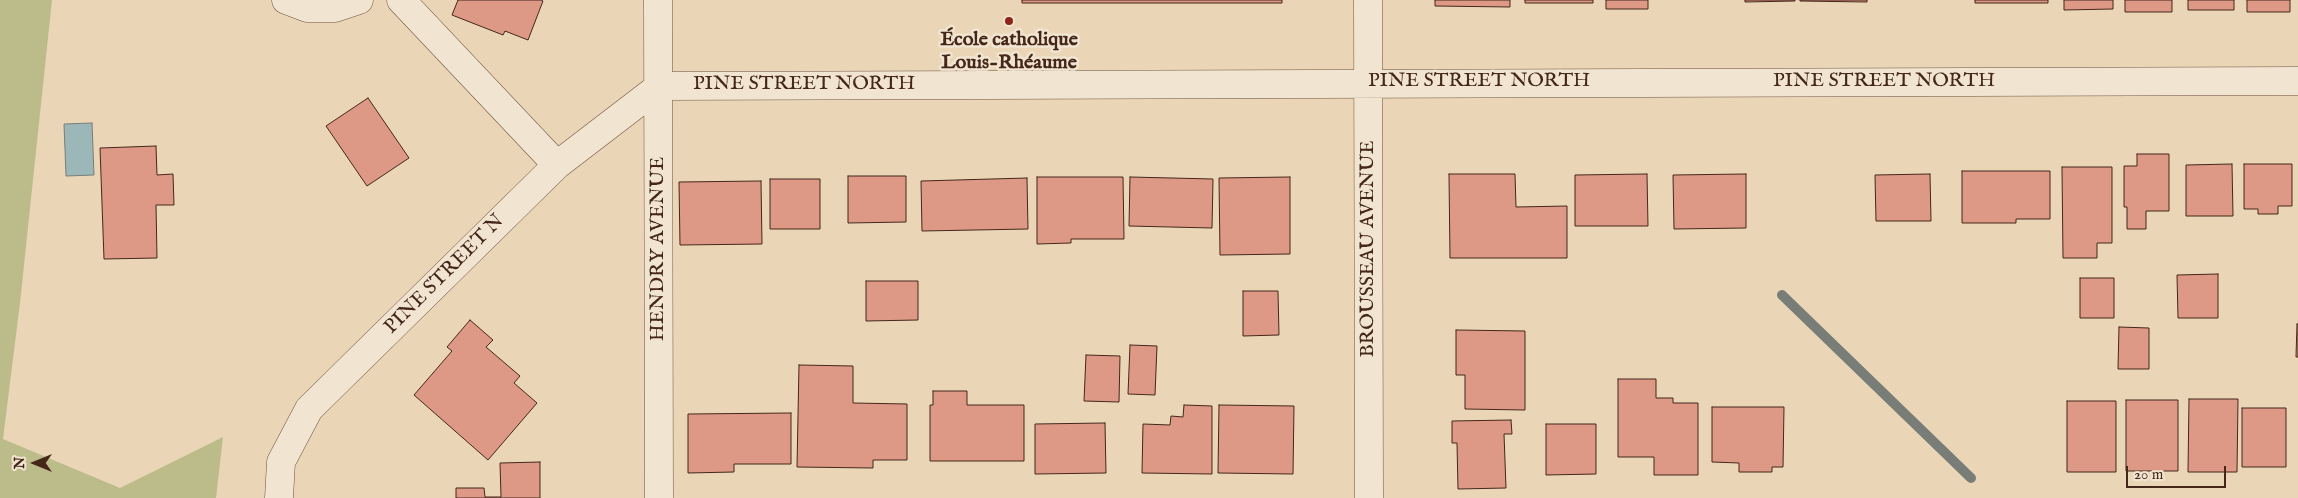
<!DOCTYPE html>
<meta charset="utf-8">
<style>
body{margin:0}
#map{position:relative;width:2298px;height:498px;overflow:hidden;background:#ead6b7;font-family:"IM FELL English",serif}
canvas{display:block}
.north{position:absolute;left:10px;top:438px;width:50px;height:50px;-webkit-text-stroke:4px #f1e4d0;paint-order:stroke;rotate:270deg;font-size:14px;font-weight:700;line-height:20px;text-align:center;color:#442719}
.north::after{content:'';display:block;margin:auto;width:18px;height:22px;background:#442719;clip-path:polygon(50% 0,100% 100%,50% 72%,0 100%)}
.scale{position:absolute;left:2126px;top:466px;width:100px;height:22px;box-sizing:border-box;border:2px solid #442719;border-top:0;padding-left:6px;font-size:15px;line-height:18px;white-space:nowrap;color:#442719;-webkit-text-stroke:4px #f1e4d0;paint-order:stroke}
</style>
<div id="map">
<canvas width="2298" height="498"></canvas>
<div class="north">N</div>
<div class="scale">20 m</div>
</div>
<script>
const ctx = document.querySelector('canvas').getContext('2d');
ctx.lineJoin = 'round';
function fill(path, color) {
  ctx.fillStyle = color;
  ctx.fill(path, 'evenodd');
}
function shape(rows) {
  const path = new Path2D();
  for (const r of rows) {
    path.moveTo(r[0], r[1]);
    for (let i = 2; i < r.length; i += 2) path.lineTo(r[i], r[i + 1]);
  }
  return path;
}
function trace(path, color, width, dash) {
  ctx.strokeStyle = color;
  ctx.lineWidth = width;
  ctx.lineCap = dash ? 'butt' : 'round';
  ctx.setLineDash(dash || []);
  ctx.stroke(path);
}
function label(font, color, halo, rows, align = 'center') {
  ctx.font = font + ' "IM FELL English",serif';
  ctx.lineWidth = 5;
  ctx.setLineDash([]);
  ctx.textBaseline = 'middle';
  ctx.strokeStyle = halo;
  ctx.fillStyle = color;
  for (const [text, x, y, turn = 0] of rows) {
    ctx.save();
    ctx.translate(x, y);
    ctx.rotate((+turn || 0) * Math.PI / 180);
    ctx.textAlign = isNaN(turn) ? turn : align;
    if (halo) ctx.strokeText(text, 0, 0);
    ctx.fillText(text, 0, 0);
    ctx.restore();
  }
}
const green = shape([
 [0,0,52,0,20,303,3,439,120,488,223,437,216,498,0,498]
]);
const water = shape([
 [92,123,94,175,66,176,64,124,92,123]
]);
const stream = shape([
 [1782,295,1971,478]
]);
const building = shape([
 [458,0,541,0,543,1,528,40,505,31,503,35,452,15,458,0],
 [1022,0,1282,0,1282,3,1022,3,1022,0],
 [1435,0,1510,0,1510,7,1435,6,1435,0],
 [1525,0,1593,0,1593,3,1525,3,1525,0],
 [1606,0,1648,0,1648,9,1606,9,1606,0],
 [1745,0,1795,0,1795,1,1745,2,1745,0],
 [1800,0,1867,0,1867,2,1800,1,1800,0],
 [1975,0,2048,0,2048,3,1975,3,1975,0],
 [2064,0,2113,0,2113,9,2064,10,2064,0],
 [2125,0,2172,0,2172,12,2125,12,2125,0],
 [2188,0,2234,0,2234,10,2188,10,2188,0],
 [2247,0,2290,0,2290,12,2247,12,2247,0],
 [368,98,409,158,367,186,326,126,368,98],
 [156,146,157,175,173,174,174,205,156,205,157,258,104,259,100,148,156,146],
 [2137,154,2169,154,2169,211,2146,211,2146,229,2127,229,2127,207,2124,207,2124,166,2137,166,2137,154],
 [2232,164,2233,216,2186,216,2186,165,2232,164],
 [2244,164,2292,164,2292,206,2278,206,2278,214,2258,214,2258,209,2244,209,2244,164],
 [2062,167,2112,167,2112,243,2097,243,2097,258,2063,258,2062,167],
 [1962,171,2050,171,2050,219,2016,219,2016,223,1962,223,1962,171],
 [1449,174,1515,174,1516,207,1567,206,1567,258,1450,258,1449,174],
 [1647,174,1648,226,1575,226,1575,175,1647,174],
 [1746,174,1746,228,1674,229,1673,175,1746,174],
 [1930,174,1931,221,1876,221,1875,175,1930,174],
 [848,176,906,176,906,222,848,223,848,176],
 [1037,177,1123,177,1124,239,1071,239,1071,243,1037,244,1037,177],
 [1130,177,1213,179,1212,228,1129,226,1130,177],
 [1290,177,1290,254,1220,255,1219,178,1290,177],
 [1027,178,1028,229,922,231,921,181,1027,178],
 [770,179,820,179,820,229,770,229,770,179],
 [761,181,762,244,680,245,679,182,761,181],
 [2218,274,2218,318,2178,318,2177,275,2218,274],
 [2080,278,2114,278,2114,318,2080,318,2080,278],
 [866,281,918,281,918,320,866,321,866,281],
 [1243,291,1278,291,1279,335,1243,336,1243,291],
 [470,320,493,340,486,347,520,376,514,383,537,403,488,460,414,395,452,351,447,347,470,320],
 [2297,324,2298,324,2298,357,2296,357,2297,324],
 [2119,327,2149,328,2149,369,2118,369,2119,327],
 [1456,330,1525,331,1525,410,1465,409,1465,375,1456,375,1456,330],
 [1130,345,1157,346,1155,395,1128,394,1130,345],
 [1086,355,1120,356,1119,402,1084,401,1086,355],
 [799,365,853,366,853,403,907,404,907,460,873,460,873,468,797,467,799,365],
 [1618,379,1656,379,1656,398,1673,398,1673,403,1698,403,1698,475,1654,475,1654,457,1618,457,1618,379],
 [933,391,967,391,967,405,1024,405,1024,461,930,461,930,405,933,405,933,391],
 [2189,399,2238,399,2237,472,2188,472,2189,399],
 [2126,400,2178,400,2178,471,2126,471,2126,400],
 [2067,401,2116,401,2116,472,2067,472,2067,401],
 [1184,405,1212,406,1212,474,1142,473,1143,424,1170,425,1171,416,1183,417,1184,405],
 [1219,405,1294,406,1293,474,1218,473,1219,405],
 [1712,407,1784,407,1783,467,1772,467,1772,472,1739,472,1739,463,1712,462,1712,407],
 [2242,408,2286,408,2286,467,2242,467,2242,408],
 [791,413,791,464,734,464,734,472,688,473,688,414,791,413],
 [1511,420,1512,434,1504,434,1506,488,1458,489,1457,443,1452,443,1452,421,1511,420],
 [1105,423,1106,473,1035,474,1035,424,1105,423],
 [1546,424,1596,424,1596,474,1546,475,1546,424],
 [540,462,540,498,456,498,456,488,484,488,485,497,501,497,500,463,540,462]
]);
const minor = shape([
 [286,0,307,8,335,8,359,0],
 [401,0,557,165],
 [658,0,659,498],
 [1368,0,1369,498],
 [660,86,2298,81],
 [279,498,281,462,309,409,557,165,660,86]
]);
const markers = [
 [1009,21,5,"#8f2418"]
];
const poiNames = [
 ["École catholique",1009,41],
 ["Louis-Rhéaume",1009,64]
];
const streetNames = [
 ["PINE STREET NORTH",1479,82],
 ["PINE STREET NORTH",1884,82],
 ["PINE STREET NORTH",804,85],
 ["HENDRY AVENUE",659,249,-90],
 ["BROUSSEAU AVENUE",1369,249,-90],
 ["PINE STREET N",445,275,-45]
];
fill(green, '#bcbc8a');
fill(water, '#9bb7b8');
trace(water, '#787d78', 1);
trace(stream, '#787d78', 10);
fill(building, '#dd9986');
trace(building, '#442719', 1);
trace(minor, '#6e5340', 29);
trace(minor, '#f1e4d0', 28);
for (const [x, y, r, color] of markers) {
  const dot = new Path2D();
  dot.arc(x, y, r, 0, 2 * Math.PI);
  ctx.fillStyle = color;
  ctx.fill(dot);
  trace(dot, '#f1e4d0', 2);
}
label('bold 20px', '#442719', '#f1e4d0', poiNames);
label('20px', '#442719', '#f1e4d0', streetNames);
</script>
